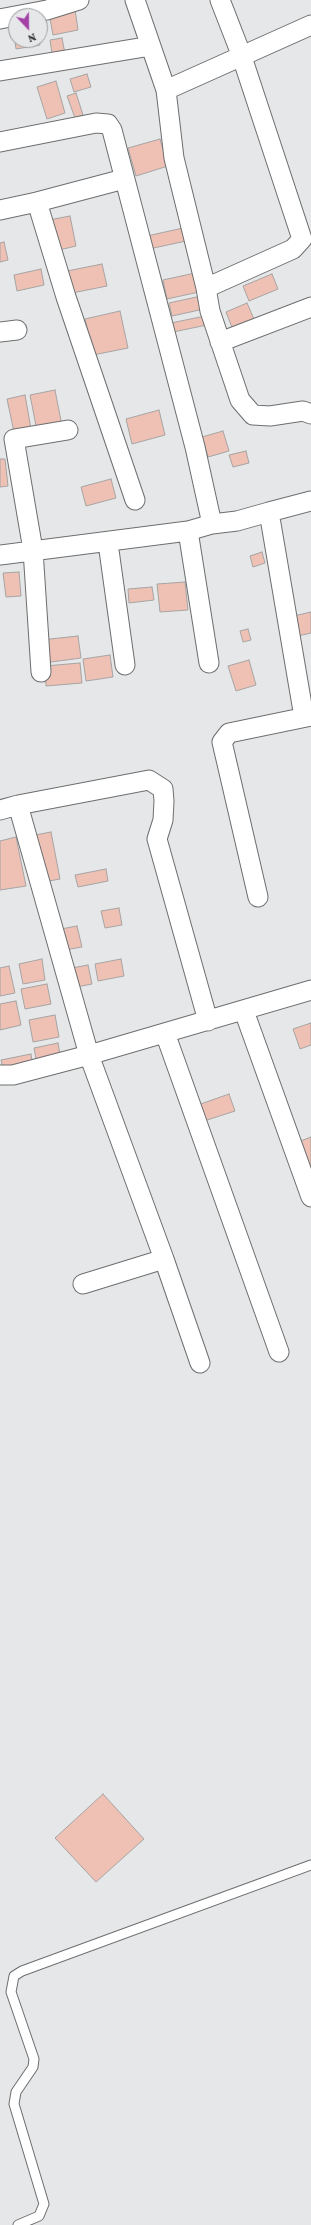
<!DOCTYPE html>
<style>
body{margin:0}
#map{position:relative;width:311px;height:2225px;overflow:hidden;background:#e6e7e9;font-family:"Crimson Pro",serif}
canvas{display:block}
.north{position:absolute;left:8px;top:8px;width:40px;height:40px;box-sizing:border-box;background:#e6e7e9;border:1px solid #9a9b9d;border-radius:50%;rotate:158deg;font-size:11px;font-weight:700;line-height:16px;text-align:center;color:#29292a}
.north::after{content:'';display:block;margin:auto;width:14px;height:18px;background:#a341a7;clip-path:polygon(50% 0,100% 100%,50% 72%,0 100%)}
</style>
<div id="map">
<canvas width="311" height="2225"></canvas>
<div class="north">N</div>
</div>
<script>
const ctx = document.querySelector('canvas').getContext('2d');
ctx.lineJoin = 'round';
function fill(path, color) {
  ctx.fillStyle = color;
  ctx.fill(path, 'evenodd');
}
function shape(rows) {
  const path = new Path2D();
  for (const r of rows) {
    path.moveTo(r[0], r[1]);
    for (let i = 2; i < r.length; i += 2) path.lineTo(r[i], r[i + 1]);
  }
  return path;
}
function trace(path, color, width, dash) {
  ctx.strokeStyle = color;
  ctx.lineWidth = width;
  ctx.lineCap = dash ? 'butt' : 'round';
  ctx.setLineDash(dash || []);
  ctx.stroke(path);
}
const building = shape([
 [75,9,78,30,53,35,49,13,75,9],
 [13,27,16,27,16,40,39,40,40,45,16,49,13,27],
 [62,38,66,59,53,60,50,40,62,38],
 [87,74,91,87,74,92,70,79,87,74],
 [56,81,65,113,47,119,37,87,56,81],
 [76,93,83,115,75,118,67,96,76,93],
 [160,139,168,166,136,176,128,148,160,139],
 [70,216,76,246,55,251,49,220,70,216],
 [183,228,186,241,149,249,147,236,183,228],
 [4,242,8,260,0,262,0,243,4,242],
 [102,264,107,286,67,294,62,272,102,264],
 [41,269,44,285,17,291,14,275,41,269],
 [195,273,199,292,167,299,163,280,195,273],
 [272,274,278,289,249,301,243,286,272,274],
 [201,296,204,309,172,316,169,303,201,296],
 [247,303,257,326,235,335,226,312,247,303],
 [120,311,128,348,93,355,85,319,120,311],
 [205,316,207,325,173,332,171,323,205,316],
 [55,390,62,426,37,431,30,395,55,390],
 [25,395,31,429,14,432,7,399,25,395],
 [159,410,165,435,132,444,126,419,159,410],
 [223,431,229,451,208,457,202,437,223,431],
 [246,451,249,463,233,467,229,455,246,451],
 [0,459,5,459,8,486,0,487,0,459],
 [111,479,116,498,86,506,81,487,111,479],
 [262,552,265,563,253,567,250,556,262,552],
 [19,572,21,596,6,597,3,573,19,572],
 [185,582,188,610,160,612,157,584,185,582],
 [152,587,154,600,129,603,128,589,152,587],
 [311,612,311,633,298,636,294,616,311,612],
 [248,629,251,640,243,642,240,631,248,629],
 [78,636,81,658,44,663,41,640,78,636],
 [110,655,113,677,86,681,83,659,110,655],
 [249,660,256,685,236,691,228,666,249,660],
 [80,663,82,683,46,686,45,666,80,663],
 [51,832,60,879,44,882,35,835,51,832],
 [16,837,26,886,0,890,0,841,16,837],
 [106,869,108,881,78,887,75,875,106,869],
 [119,908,122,925,105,928,101,911,119,908],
 [77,926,82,947,65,950,61,929,77,926],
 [42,959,45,980,23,984,19,964,42,959],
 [121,959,124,976,98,981,95,964,121,959],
 [88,965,92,984,71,988,67,969,88,965],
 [9,966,15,993,0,996,0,968,9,966],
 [47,984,51,1004,25,1009,21,989,47,984],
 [16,1001,21,1025,0,1030,0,1004,16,1001],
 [55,1015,59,1037,33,1042,29,1020,55,1015],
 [311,1023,311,1045,300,1049,293,1029,311,1023],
 [58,1043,61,1060,37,1064,34,1048,58,1043],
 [31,1054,33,1068,4,1073,1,1060,31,1054],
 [229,1094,235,1111,204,1121,198,1105,229,1094],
 [311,1137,311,1165,307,1167,298,1142,311,1137],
 [103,1794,144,1839,96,1882,55,1838,103,1794]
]);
const service = shape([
 [18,2225,39,2216,44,2204,14,2104,16,2092,33,2067,34,2059,11,1992,14,1976,22,1971,311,1865]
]);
const minor = shape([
 [135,0,166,90,174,158,206,288,210,311,240,400,253,415,270,416,303,411,311,414],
 [0,19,47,10,79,0],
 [0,71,151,46],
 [166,90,311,25],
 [0,142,96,123,108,124,112,130,195,447,212,524,188,531,0,555],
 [37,202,124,179],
 [0,210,37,202,66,297,135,500],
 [206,288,293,249,302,239,241,54,220,0],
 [0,332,17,330],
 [220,342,311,307],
 [269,512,311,501],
 [212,524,237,521,269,512,304,717],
 [188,531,209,663],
 [108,543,125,665],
 [41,672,33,550,14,439,68,430],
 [18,805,149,780,163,789,164,801,163,820,157,839,208,1021],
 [0,810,18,805,89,1055,164,1259,83,1284],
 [258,897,222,742,229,733,311,716],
 [244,1011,311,1197],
 [165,1033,279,1352],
 [0,1075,13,1075,89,1055,311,990],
 [164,1259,200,1363]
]);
fill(building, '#eec1b4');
trace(building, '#a6a4a3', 1);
trace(service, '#6d6e6f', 11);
trace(minor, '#6d6e6f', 21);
trace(service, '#fff', 9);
trace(minor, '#fff', 19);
</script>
